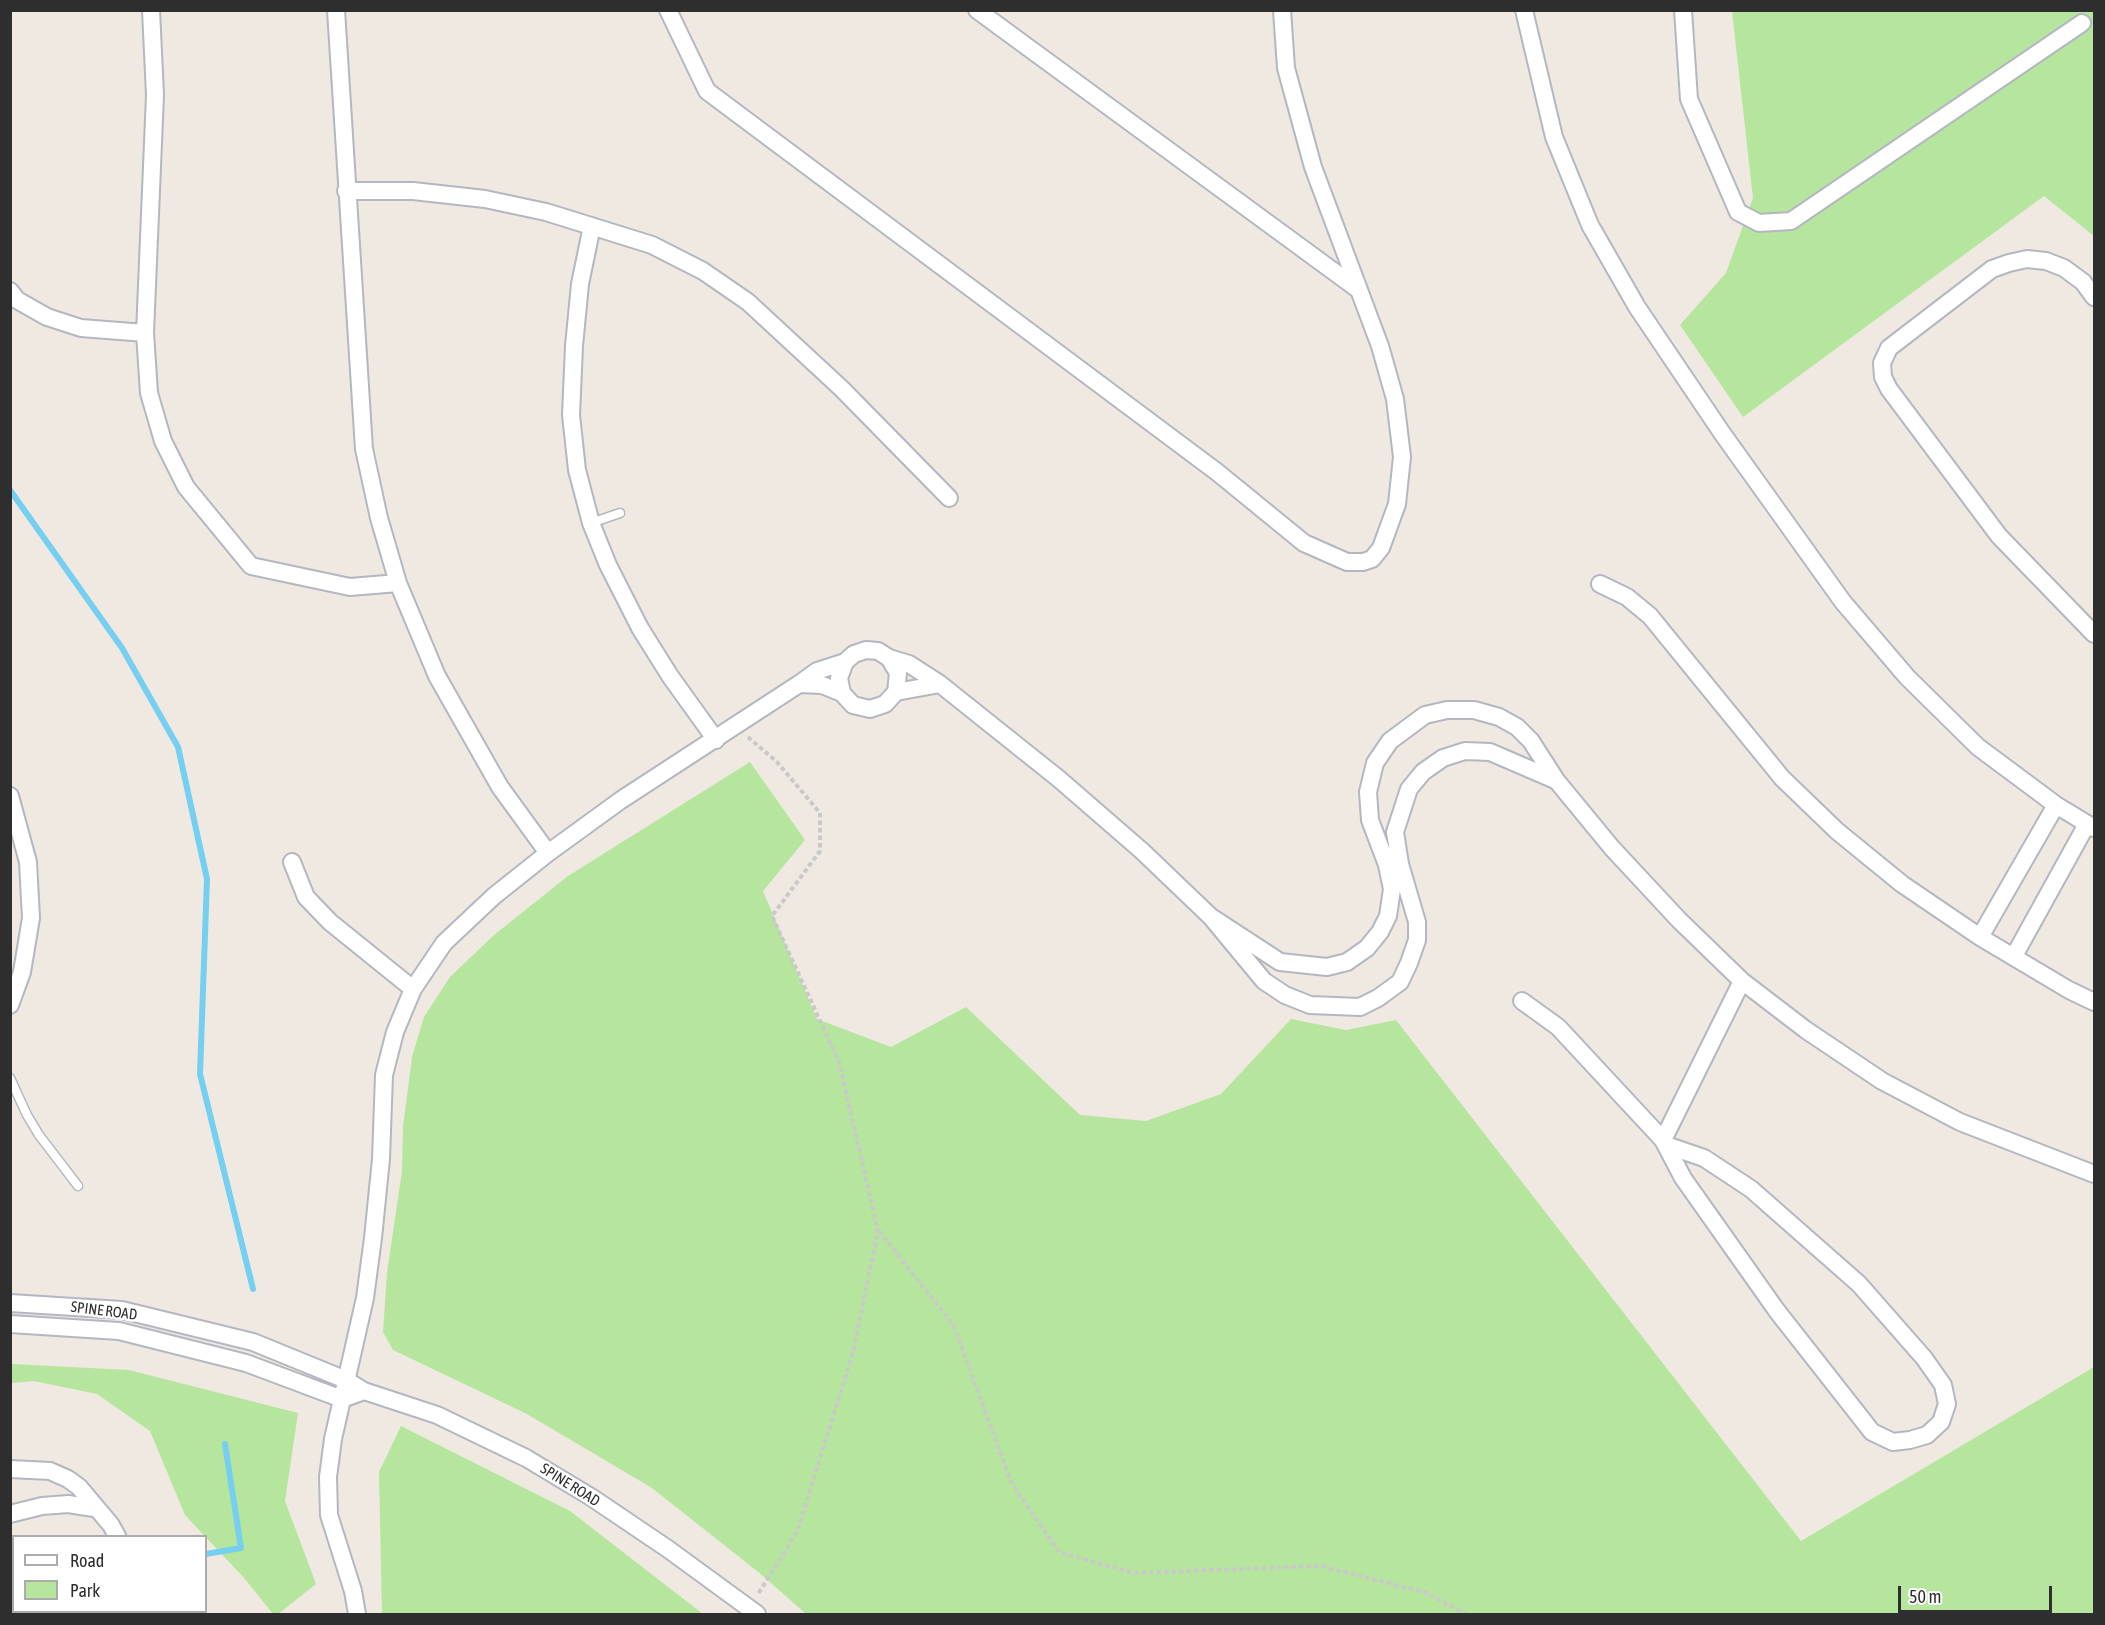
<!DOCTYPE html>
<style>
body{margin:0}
#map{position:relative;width:2105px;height:1625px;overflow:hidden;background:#efe9e1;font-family:"Asap Condensed",sans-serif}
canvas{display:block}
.frame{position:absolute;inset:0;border:12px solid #2e2e2e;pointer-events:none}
.legend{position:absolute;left:12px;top:1535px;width:195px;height:78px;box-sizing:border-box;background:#fff;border:2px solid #ababab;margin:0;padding:8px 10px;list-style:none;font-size:18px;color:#2e2e2e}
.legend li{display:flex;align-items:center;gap:12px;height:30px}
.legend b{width:30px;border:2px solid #ababab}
.scale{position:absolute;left:1898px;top:1586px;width:154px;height:27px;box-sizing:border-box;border:3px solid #2e2e2e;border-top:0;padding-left:8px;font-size:18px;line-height:21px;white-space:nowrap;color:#2e2e2e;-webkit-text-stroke:4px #fff;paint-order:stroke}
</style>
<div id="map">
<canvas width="2105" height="1625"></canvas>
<div class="frame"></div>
<ul class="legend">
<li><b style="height:8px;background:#fff"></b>Road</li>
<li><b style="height:16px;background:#b6e59e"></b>Park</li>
</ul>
<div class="scale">50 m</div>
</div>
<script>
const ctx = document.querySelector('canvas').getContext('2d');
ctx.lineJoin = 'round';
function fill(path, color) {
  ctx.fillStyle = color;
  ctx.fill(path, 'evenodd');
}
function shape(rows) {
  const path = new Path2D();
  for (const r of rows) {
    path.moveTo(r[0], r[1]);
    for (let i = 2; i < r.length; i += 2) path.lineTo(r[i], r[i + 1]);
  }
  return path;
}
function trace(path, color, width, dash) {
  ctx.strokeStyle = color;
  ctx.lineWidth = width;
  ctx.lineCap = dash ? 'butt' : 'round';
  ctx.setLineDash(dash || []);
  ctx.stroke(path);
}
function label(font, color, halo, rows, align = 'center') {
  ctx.font = font + ' "Asap Condensed",sans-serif';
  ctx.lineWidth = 5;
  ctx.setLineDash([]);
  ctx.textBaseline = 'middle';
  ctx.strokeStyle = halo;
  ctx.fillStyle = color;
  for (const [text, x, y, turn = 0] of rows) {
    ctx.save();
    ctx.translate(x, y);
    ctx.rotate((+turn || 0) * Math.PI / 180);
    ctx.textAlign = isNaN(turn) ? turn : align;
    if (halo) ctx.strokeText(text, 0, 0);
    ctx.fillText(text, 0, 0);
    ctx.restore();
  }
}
const green = shape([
 [1732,11,2094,11,2094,236,2044,196,1743,417,1680,325,1726,273,1753,198],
 [750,762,805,840,763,891,817,1019,891,1047,966,1007,1080,1115,1146,1121,1221,1094,1291,1019,1346,1030,1396,1020,1801,1541,2094,1367,2094,1614,806,1614,762,1575,652,1488,527,1414,393,1350,383,1332,387,1273,402,1171,403,1127,412,1057,424,1017,450,977,494,935,568,876],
 [11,1364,129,1370,298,1413,285,1501,316,1584,278,1614,273,1614,245,1579,185,1515,150,1431,97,1394,34,1381,11,1383],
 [401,1426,570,1511,703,1614,382,1614,379,1472]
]);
const stream = shape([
 [10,490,122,648,178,747,207,879,200,1074,253,1289],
 [206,1554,241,1548,225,1444],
 [59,1614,64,1612]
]);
const path = shape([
 [748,737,777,762,820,813,820,851,772,916,839,1062,878,1231,852,1356,797,1532,758,1594],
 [879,1231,954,1326,1011,1482,1059,1552,1134,1573,1321,1566,1427,1593,1466,1614]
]);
const service = shape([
 [591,523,620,513],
 [10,1078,27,1115,39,1135,78,1186]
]);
const minor = shape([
 [151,10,155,95,145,333,149,393,163,441,186,487,251,566,350,587,398,583],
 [336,10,364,449,379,518,398,583,437,676,500,787,548,853],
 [668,10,707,91,1217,472,1304,543,1347,562,1363,562,1372,559,1381,548,1397,504,1402,457,1395,399,1380,346,1313,167,1286,68,1282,10],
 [977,10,1359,290],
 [1524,10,1554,137,1590,225,1637,307,1722,433,1843,602,1907,677,1978,747,2056,805,2094,828],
 [1683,10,1689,99,1738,212,1759,223,1791,221,2082,23],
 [346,191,413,191,485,199,546,212,652,245,703,271,748,302,842,389,949,498],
 [592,226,580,284,574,346,571,415,577,470,591,523,608,565,640,628,670,676,716,740],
 [10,291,17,300,47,317,81,328,145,333],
 [2094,297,2083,282,2064,268,2046,261,2027,259,2009,263,1992,269,1889,348,1882,363,1883,377,1889,389,1999,536,2094,634],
 [1600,584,1627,597,1650,616,1782,778,1837,831,1902,884,1980,937,2069,990,2094,1002],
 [889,658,909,664,940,684,1059,779,1142,851,1211,917,1264,981,1285,995,1310,1005,1360,1007,1378,998,1400,982,1409,963,1417,940,1417,922,1400,864,1395,832,1409,789,1423,772,1443,758,1465,751,1490,752,1555,780],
 [799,684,822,685,842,693,853,705,870,709,885,704,896,692,898,673,889,658,878,651,866,650,854,654,845,662,839,678,842,693],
 [896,692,940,684],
 [10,796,28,862,31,918,22,972,10,1005],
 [292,862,306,897,330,922,413,989],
 [1211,917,1280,962,1327,967,1347,962,1367,948,1380,932,1388,916,1392,889,1387,865,1370,820,1368,792,1375,763,1390,741,1425,715,1447,710,1474,710,1499,717,1517,727,1531,741,1556,780,1612,848,1679,920,1742,981,1806,1030,1882,1081,1960,1122,2094,1174],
 [1980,937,2056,805],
 [2014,956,2087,824],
 [1522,1001,1558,1027,1663,1140,1683,1178,1777,1311,1872,1432,1893,1442,1910,1440,1927,1435,1941,1422,1947,1404,1943,1385,1924,1358,1859,1284,1751,1189,1704,1158,1666,1145],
 [1663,1140,1742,981],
 [10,1303,122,1310,253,1342,346,1380,364,1391,342,1399,246,1363,119,1331,10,1324],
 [364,1391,437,1415,526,1458,591,1497,668,1549,757,1614],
 [10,1469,50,1471,68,1479,79,1487,111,1525,117,1536],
 [10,1514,42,1506,68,1504,94,1508],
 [164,1612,166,1614],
 [357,1614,353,1591,329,1515,328,1477,333,1439,365,1298,373,1238,381,1159,384,1075,395,1032,413,989,444,943,494,896,548,853,621,800,799,684,817,671,845,662]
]);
const streetNames = [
 ["SPINE ROAD",104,1311,7],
 ["SPINE ROAD",570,1485,32]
];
fill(green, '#b6e59e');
trace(stream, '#75cff0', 6);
trace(service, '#b4b7c1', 11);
trace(minor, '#b4b7c1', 20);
trace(path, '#c9c9c9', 4, [4.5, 3]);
trace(service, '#fff', 8);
trace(minor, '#fff', 16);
label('15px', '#2e2e2e', '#fff', streetNames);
</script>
